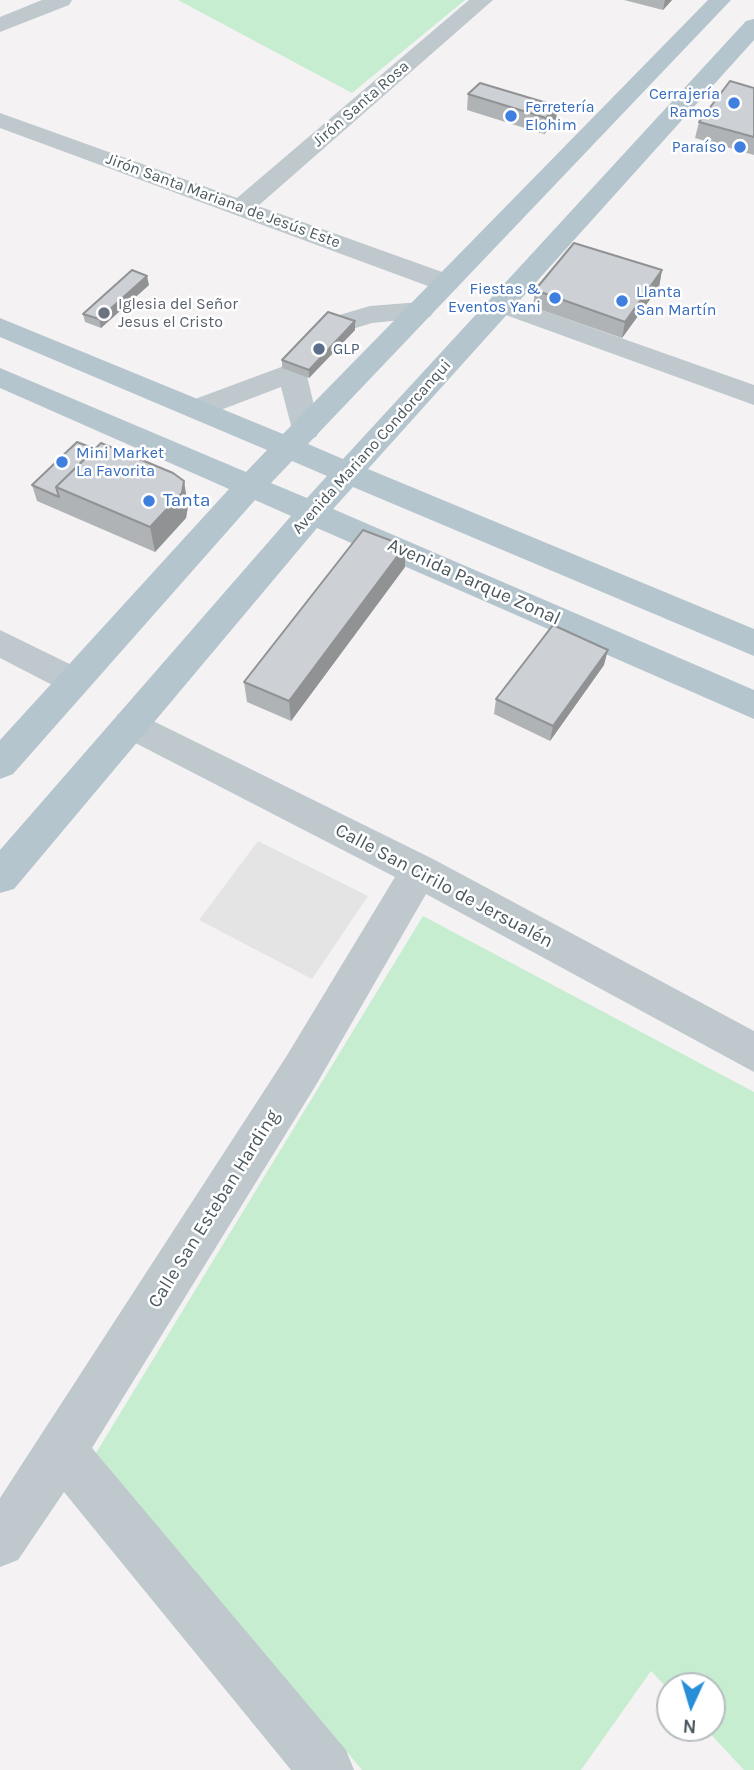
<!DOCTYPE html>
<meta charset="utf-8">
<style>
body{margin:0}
#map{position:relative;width:754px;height:1770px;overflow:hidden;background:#f4f2f3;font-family:Karla,sans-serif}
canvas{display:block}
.north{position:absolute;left:656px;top:1672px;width:70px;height:70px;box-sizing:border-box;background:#fff;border:2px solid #b7bcbf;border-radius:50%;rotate:184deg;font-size:19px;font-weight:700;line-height:28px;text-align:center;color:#4b585e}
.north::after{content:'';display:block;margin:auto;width:24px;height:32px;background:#298ed8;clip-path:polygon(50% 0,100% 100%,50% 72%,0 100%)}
</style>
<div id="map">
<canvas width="754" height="1770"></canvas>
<div class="north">N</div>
</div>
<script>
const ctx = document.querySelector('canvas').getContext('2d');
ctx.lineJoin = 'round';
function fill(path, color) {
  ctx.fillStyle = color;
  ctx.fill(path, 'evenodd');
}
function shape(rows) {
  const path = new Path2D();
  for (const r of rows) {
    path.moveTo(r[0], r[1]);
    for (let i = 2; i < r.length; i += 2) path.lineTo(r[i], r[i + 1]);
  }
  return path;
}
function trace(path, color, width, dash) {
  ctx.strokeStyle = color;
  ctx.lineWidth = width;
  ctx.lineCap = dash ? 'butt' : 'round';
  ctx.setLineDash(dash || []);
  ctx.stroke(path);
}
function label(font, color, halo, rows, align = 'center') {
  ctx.font = font + ' Karla,sans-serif';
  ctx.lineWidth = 5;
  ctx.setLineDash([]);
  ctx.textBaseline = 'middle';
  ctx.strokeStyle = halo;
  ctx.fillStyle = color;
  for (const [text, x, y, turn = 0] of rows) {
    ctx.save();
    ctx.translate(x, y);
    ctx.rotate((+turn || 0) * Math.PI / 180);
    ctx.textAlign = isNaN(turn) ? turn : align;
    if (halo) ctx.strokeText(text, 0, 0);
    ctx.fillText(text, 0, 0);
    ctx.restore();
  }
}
const education = shape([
 [258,841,368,896,312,979,199,920]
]);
const green = shape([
 [178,0,465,0,352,93],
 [423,916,754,1092,754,1770,744,1770,705,1728,712,1728,712,1686,670,1686,670,1691,651,1671,581,1770,362,1770,96,1453]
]);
const minor = shape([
 [42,0,72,0,69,5,0,32,0,17,42,0],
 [469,0,493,0,258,206,456,277,460,283,456,289,436,289,0,128,0,113,237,198,469,0],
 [502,296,754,385,754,405,492,310,488,304,492,298,502,296],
 [420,302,430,305,434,311,430,317,372,323,339,333,329,330,325,324,329,318,370,306,420,302],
 [292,363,302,365,306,372,320,430,316,437,305,440,294,437,281,387,197,419,187,416,182,409,187,402,292,363],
 [0,630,86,672,91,681,86,690,74,694,62,690,0,658,0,630],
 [131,710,433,859,754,1031,754,1072,426,894,316,1085,92,1448,346,1750,354,1770,291,1770,64,1492,18,1560,0,1567,0,1498,286,1057,395,877,118,734,113,724,118,714,131,710]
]);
const major = shape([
 [708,0,731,0,308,444,343,459,746,21,754,19,754,40,368,469,754,629,754,656,353,487,333,509,754,690,754,719,317,528,14,889,0,893,0,850,291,516,255,500,13,774,0,779,0,740,229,489,0,388,0,368,246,472,267,450,0,337,0,318,283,434,708,0],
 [292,461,327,476,307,498,271,483,292,461]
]);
const wall = shape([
 [624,0,672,0,663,10],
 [754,88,754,155,695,138,699,122],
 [468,94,557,106,556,122,544,134,467,110],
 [662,270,659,287,622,338,533,307,535,290],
 [149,285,101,328,85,322,83,314],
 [355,330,309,378,282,368,282,360],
 [77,442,188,506,186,518,155,552,37,501,32,485],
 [405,567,291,721,247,702,244,682],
 [604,665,550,741,494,714,496,699]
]);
const shadedWall = shape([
 [665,0,672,0,663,10],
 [557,106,556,122,544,134,546,118],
 [662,270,659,287,622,338,625,322],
 [147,276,149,285,101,328,99,319],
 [355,321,355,330,309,378,309,370],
 [184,481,188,506,186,518,155,552,150,527],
 [405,546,405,567,291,721,289,701],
 [608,650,604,665,550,741,553,726]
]);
const building = shape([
 [730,81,754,88,754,137,699,122,730,81],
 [480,83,557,106,546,118,468,94,480,83],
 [574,243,662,270,625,322,535,290,574,243],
 [132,270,147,276,99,319,83,314,132,270],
 [328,312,355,321,309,370,282,360,328,312],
 [77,442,95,449,56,487,59,497,32,485,77,442],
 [101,443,173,473,184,481,182,493,150,527,56,487,101,443],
 [363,530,405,546,289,701,244,682,363,530],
 [553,625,608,650,553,726,496,699,553,625]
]);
const markers = [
 [734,103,7,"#3f7fe0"],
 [511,116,7,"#3f7fe0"],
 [740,147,7,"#3f7fe0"],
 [555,298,7,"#3f7fe0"],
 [622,301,7,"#3f7fe0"],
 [104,313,7,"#6b7280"],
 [319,349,7,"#5c6f8a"],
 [62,462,7,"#3f7fe0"],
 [149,501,7,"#3f7fe0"]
];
const farShopnames = [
 ["Cerrajería",720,94],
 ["Ramos",720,112],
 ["Ferretería",525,107,"left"],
 ["Elohim",525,125,"left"],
 ["Paraíso",726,147],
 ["Fiestas &",541,289],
 ["Eventos Yani",541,307],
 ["Llanta",636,292,"left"],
 ["San Martín",636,310,"left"],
 ["Mini Market",76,453,"left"],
 ["La Favorita",76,471,"left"]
];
const farStreetnames = [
 ["Jirón Santa Rosa",361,104,-41],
 ["Jirón Santa Mariana de Jesús Este",223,201,20],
 ["Avenida Mariano Condorcanqui",372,447,-48]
];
const farWorshipnames = [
 ["Iglesia del Señor",118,304],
 ["Jesus el Cristo",118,322]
];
const farServicenames = [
 ["GLP",333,349]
];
const shopNames = [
 ["Tanta",163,501]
];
const streetNames = [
 ["Avenida Parque Zonal",474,582,24],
 ["Calle San Cirilo de Jersualén",444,886,28],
 ["Calle San Esteban Harding",214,1209,-58]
];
fill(education, '#e5e4e4');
fill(green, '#c6edcf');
fill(minor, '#bfc8cd');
fill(major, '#b5c5ce');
fill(wall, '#b0b3b6');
fill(shadedWall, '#909294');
fill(building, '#cdd0d4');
trace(building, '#909294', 2);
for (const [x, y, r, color] of markers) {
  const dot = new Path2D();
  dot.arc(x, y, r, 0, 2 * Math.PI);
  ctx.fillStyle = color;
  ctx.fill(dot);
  trace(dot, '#fff', 2.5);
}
label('16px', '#366cbe', '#fff', farShopnames, 'right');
label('16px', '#4b585e', '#fff', farStreetnames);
label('16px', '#5b616d', '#fff', farWorshipnames, 'left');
label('16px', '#4e5e75', '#fff', farServicenames, 'left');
label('19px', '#366cbe', '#fff', shopNames, 'left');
label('19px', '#4b585e', '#fff', streetNames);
</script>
